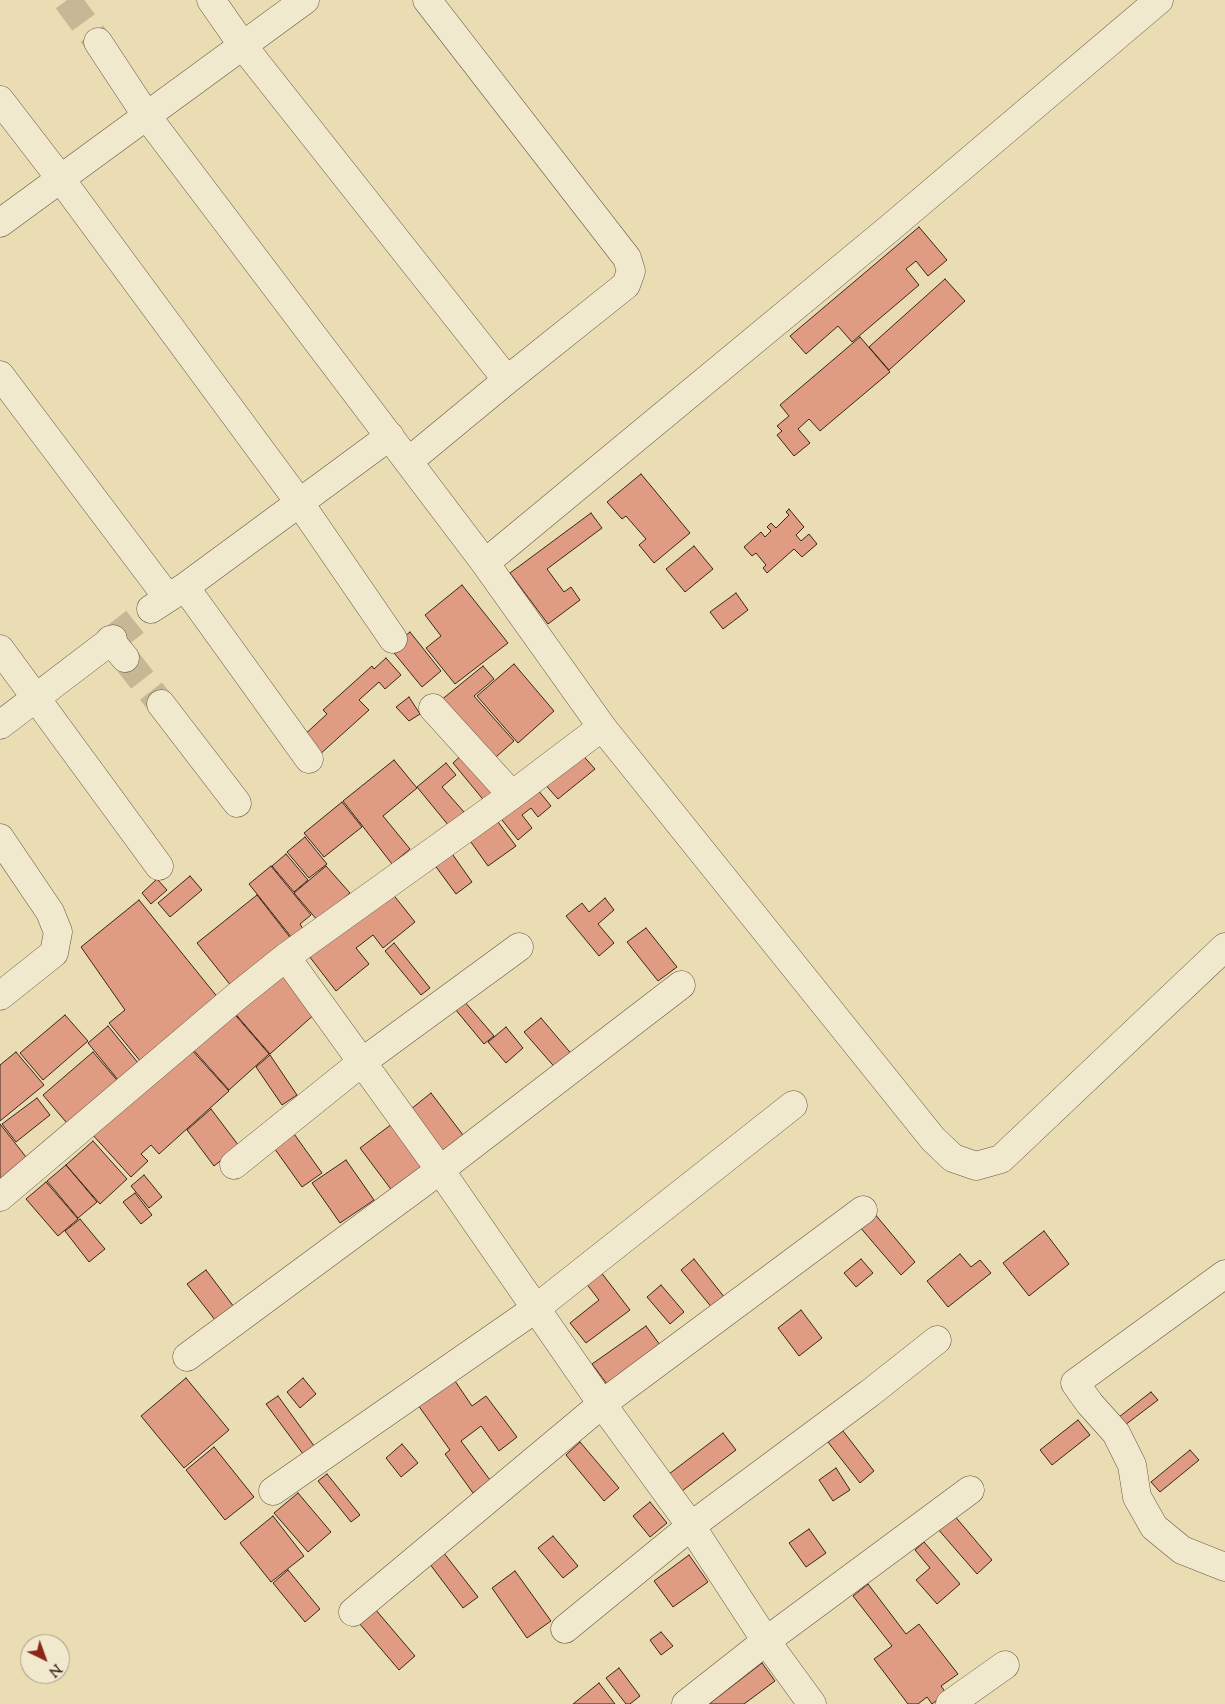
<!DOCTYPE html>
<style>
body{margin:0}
#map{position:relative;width:1225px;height:1704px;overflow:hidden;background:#eaddb4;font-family:"Sorts Mill Goudy",serif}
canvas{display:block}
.north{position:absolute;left:20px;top:1634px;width:50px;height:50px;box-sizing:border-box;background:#f1e9ce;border:1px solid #a79b86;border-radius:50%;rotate:138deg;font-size:14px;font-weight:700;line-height:20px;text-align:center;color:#39261b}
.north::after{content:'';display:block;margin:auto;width:18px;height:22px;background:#8f2418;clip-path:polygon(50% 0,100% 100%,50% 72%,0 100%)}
</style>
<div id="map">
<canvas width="1225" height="1704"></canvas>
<div class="north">N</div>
</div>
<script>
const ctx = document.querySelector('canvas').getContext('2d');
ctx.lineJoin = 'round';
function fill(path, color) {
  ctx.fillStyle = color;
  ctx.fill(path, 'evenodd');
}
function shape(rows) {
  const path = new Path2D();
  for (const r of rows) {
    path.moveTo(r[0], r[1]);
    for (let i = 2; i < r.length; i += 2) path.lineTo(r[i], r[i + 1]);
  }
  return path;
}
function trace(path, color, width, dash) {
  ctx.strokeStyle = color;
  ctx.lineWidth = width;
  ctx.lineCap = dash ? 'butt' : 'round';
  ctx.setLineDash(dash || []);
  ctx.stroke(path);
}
const building = shape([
 [919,227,947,260,928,276,916,261,906,269,919,285,852,342,838,326,806,354,790,336,919,227],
 [945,279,965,301,889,370,869,347,945,279],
 [860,337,890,372,820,431,809,419,798,429,810,443,794,456,777,435,782,431,777,426,789,416,780,405,860,337],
 [641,474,690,533,654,563,639,545,646,539,626,516,622,519,607,502,641,474],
 [789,509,804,527,796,535,801,541,809,534,817,544,802,557,794,549,767,573,763,568,766,565,756,553,752,556,744,547,761,532,765,537,771,531,767,527,771,523,776,528,789,515,786,512,789,509],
 [591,513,602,528,547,569,564,592,571,587,580,600,548,624,510,573,591,513],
 [694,546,713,569,685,592,666,569,694,546],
 [462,585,508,643,455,684,426,648,441,636,425,615,462,585],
 [736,593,748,610,723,629,710,612,736,593],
 [410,632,441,671,422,687,390,648,410,632],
 [386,658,401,675,385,689,379,682,359,700,369,710,318,756,302,737,327,714,323,710,372,666,374,669,386,658],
 [514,664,554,711,518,743,477,696,514,664],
 [483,666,494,679,474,696,514,741,488,764,435,705,483,666],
 [409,697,420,714,409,721,396,707,409,697],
 [579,751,595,769,558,799,542,781,579,751],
 [464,753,498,793,486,803,453,763,464,753],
 [394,760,417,788,383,816,410,849,392,864,343,801,394,760],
 [446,763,456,775,442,787,464,812,449,826,417,787,446,763],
 [533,784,551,806,538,817,531,808,522,815,532,828,518,840,498,815,533,784],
 [342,802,362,827,324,857,304,833,342,802],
 [495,818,516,846,488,866,468,838,495,818],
 [305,837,327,864,309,878,287,852,305,837],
 [448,848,472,882,456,894,431,860,448,848],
 [286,854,308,880,294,892,272,866,286,854],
 [271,866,311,915,300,924,303,929,292,938,249,884,271,866],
 [326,866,350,893,318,921,294,893,326,866],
 [190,876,202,890,170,917,158,903,190,876],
 [157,879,167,890,151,904,142,893,157,879],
 [388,888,415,922,383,948,373,935,356,948,369,964,336,991,309,956,388,888],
 [257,895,292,940,232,987,197,943,257,895],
 [605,898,614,910,598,924,614,943,599,956,566,916,582,903,589,912,605,898],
 [139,900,219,999,141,1062,109,1023,125,1010,81,947,139,900],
 [646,928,677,967,658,981,627,942,646,928],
 [394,943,430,988,421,995,385,951,394,943],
 [280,969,317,1012,270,1054,232,1010,280,969],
 [464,1001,494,1036,484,1044,455,1009,464,1001],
 [231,1010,269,1054,229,1090,190,1046,231,1010],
 [65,1015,88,1041,43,1080,20,1053,65,1015],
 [541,1018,574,1057,558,1071,524,1032,541,1018],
 [108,1026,143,1069,123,1086,88,1043,108,1026],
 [506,1027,523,1048,506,1063,488,1042,506,1027],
 [189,1047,229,1091,159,1154,151,1145,141,1154,148,1161,131,1177,91,1133,189,1047],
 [16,1052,44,1085,0,1121,0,1065,16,1052],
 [93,1052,122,1086,72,1129,43,1095,93,1052],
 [270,1055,297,1095,282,1105,256,1067,270,1055],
 [431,1093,463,1135,442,1151,411,1109,431,1093],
 [37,1098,50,1115,16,1142,2,1124,37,1098],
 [211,1109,239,1146,214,1166,187,1130,211,1109],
 [0,1124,30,1162,0,1186,0,1124],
 [392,1124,426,1168,393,1192,360,1148,392,1124],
 [292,1131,322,1173,302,1187,272,1145,292,1131],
 [93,1141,127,1179,100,1204,66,1165,93,1141],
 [346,1160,374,1200,340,1223,312,1183,346,1160],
 [66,1165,97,1202,78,1218,47,1181,66,1165],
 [144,1175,162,1197,149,1208,131,1186,144,1175],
 [46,1182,78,1219,58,1236,26,1199,46,1182],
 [135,1193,152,1215,141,1224,123,1202,135,1193],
 [874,1213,915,1262,901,1275,859,1226,874,1213],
 [80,1219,105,1249,89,1262,65,1231,80,1219],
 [1044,1231,1069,1264,1029,1296,1003,1263,1044,1231],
 [960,1254,971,1267,980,1260,991,1273,948,1307,927,1281,960,1254],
 [694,1259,725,1298,713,1309,681,1270,694,1259],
 [861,1259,873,1273,856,1287,844,1273,861,1259],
 [597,1267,630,1310,586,1343,570,1323,599,1300,582,1278,597,1267],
 [206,1270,237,1311,219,1325,187,1284,206,1270],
 [661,1285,684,1312,670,1324,647,1297,661,1285],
 [801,1310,822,1338,799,1356,778,1328,801,1310],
 [646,1326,663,1349,610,1388,592,1364,646,1326],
 [186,1378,229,1430,184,1468,141,1416,186,1378],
 [303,1378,316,1394,300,1408,287,1392,303,1378],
 [453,1378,472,1406,486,1396,517,1437,499,1451,481,1426,461,1441,490,1480,473,1493,445,1454,450,1450,418,1405,453,1378],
 [1151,1392,1158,1400,1125,1425,1119,1417,1151,1392],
 [278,1396,317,1450,306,1458,266,1404,278,1396],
 [1078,1420,1090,1435,1052,1465,1040,1450,1078,1420],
 [843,1431,874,1471,860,1483,828,1442,843,1431],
 [723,1433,736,1450,682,1491,669,1474,723,1433],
 [580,1442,619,1488,604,1501,566,1455,580,1442],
 [402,1444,418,1463,401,1477,386,1458,402,1444],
 [214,1447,254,1497,225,1520,186,1470,214,1447],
 [1190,1450,1199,1460,1160,1492,1151,1482,1190,1450],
 [836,1468,850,1490,833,1501,819,1480,836,1468],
 [327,1474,360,1515,351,1522,318,1481,327,1474],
 [298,1493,331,1532,308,1552,274,1513,298,1493],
 [650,1502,667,1523,650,1537,633,1516,650,1502],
 [953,1514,992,1560,977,1574,937,1528,953,1514],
 [273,1516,304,1556,271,1582,240,1543,273,1516],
 [809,1529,826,1553,806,1567,789,1543,809,1529],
 [553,1536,578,1566,563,1578,538,1548,553,1536],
 [924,1542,960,1584,937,1604,916,1580,930,1568,915,1550,924,1542],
 [440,1548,478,1597,463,1608,426,1559,440,1548],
 [689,1555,708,1582,673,1607,654,1581,689,1555],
 [288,1570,320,1609,305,1622,273,1583,288,1570],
 [515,1571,551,1621,527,1638,492,1588,515,1571],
 [868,1584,906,1634,919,1624,958,1674,941,1686,946,1693,932,1704,927,1697,918,1704,908,1704,874,1659,892,1646,853,1596,868,1584],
 [375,1609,415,1656,399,1670,359,1623,375,1609],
 [661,1632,673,1646,661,1655,650,1640,661,1632],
 [762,1663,775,1681,744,1704,709,1704,762,1663],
 [619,1668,640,1696,630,1704,626,1704,606,1678,619,1668],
 [599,1683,615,1704,573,1704,599,1683]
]);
const streetTunnel = shape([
 [67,0,98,42],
 [113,639,151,609],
 [125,658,161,704]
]);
const street = shape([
 [211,0,243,46,507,380],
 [1159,0,890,228,485,563,602,727,933,1139,953,1158,976,1166,1001,1159,1225,947],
 [98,42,146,115,485,563],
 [0,100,60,178,299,502,393,639],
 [0,223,305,0],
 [0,375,168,598],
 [409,461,507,380,626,285,631,271,627,258,427,0],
 [185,587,309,759],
 [151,609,185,587,390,436],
 [110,640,125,658],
 [0,649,159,866],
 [161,704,237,803],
 [433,708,512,795],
 [0,725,113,639],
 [0,838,50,912,58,932,54,953,0,996],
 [286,957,440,1170,602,1404,691,1526,766,1641,812,1704],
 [234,1165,362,1062,519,947],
 [0,1197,236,997,286,957,512,795,602,727],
 [1225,1274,1075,1383,1090,1404,1116,1433,1132,1465,1137,1497,1154,1527,1182,1550,1225,1567],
 [187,1357,440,1170,681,985],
 [273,1491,535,1309,793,1105],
 [353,1612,602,1404,863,1210],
 [565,1629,691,1526,870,1393,937,1340],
 [686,1704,766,1641,970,1490],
 [950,1704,1005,1665]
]);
fill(building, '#e09c82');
trace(building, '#39261b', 1);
trace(streetTunnel, '#c7b895', 28, [28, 14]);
trace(street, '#655441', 29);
trace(street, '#f1e9ce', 28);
</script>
